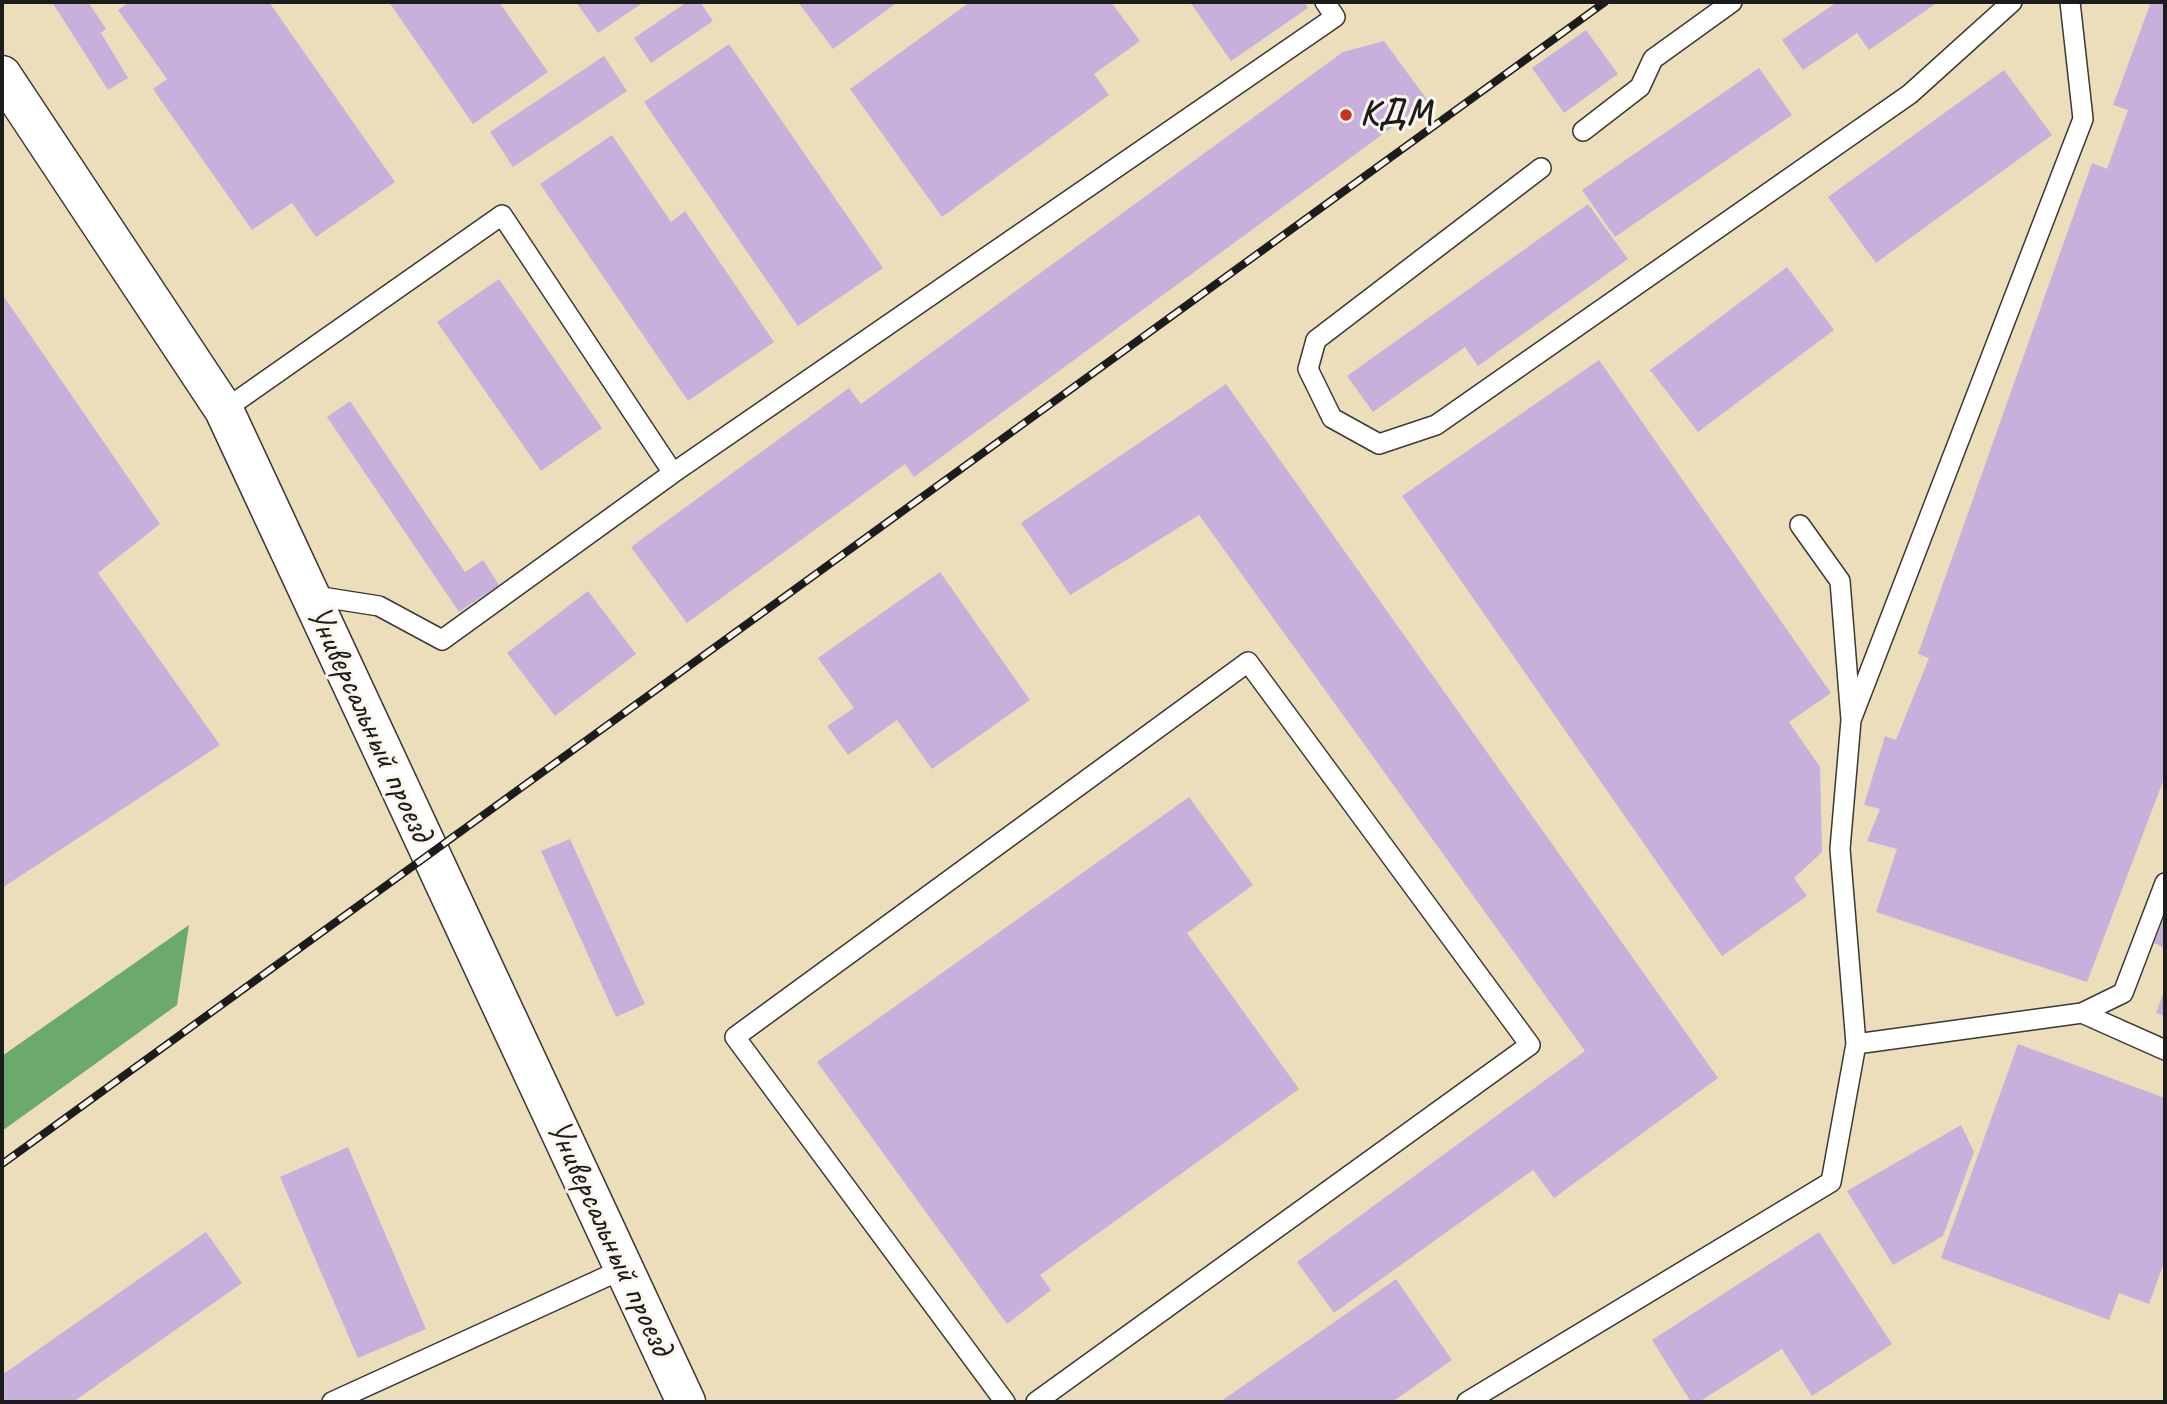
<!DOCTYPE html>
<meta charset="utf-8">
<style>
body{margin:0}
#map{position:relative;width:2167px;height:1404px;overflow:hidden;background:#ecdeba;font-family:Caveat,sans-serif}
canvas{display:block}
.frame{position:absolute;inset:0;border:4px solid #1c1c1c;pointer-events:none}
</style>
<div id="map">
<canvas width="2167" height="1404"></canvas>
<div class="frame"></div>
</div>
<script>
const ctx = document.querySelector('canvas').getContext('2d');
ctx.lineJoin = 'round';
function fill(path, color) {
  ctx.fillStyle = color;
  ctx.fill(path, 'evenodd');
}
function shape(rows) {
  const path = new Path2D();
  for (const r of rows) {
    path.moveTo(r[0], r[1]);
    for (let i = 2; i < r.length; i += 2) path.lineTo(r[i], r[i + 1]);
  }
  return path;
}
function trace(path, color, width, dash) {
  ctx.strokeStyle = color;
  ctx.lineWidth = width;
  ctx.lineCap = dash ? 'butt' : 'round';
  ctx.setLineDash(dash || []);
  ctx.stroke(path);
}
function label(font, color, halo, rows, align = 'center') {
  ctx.font = font + ' Caveat,sans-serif';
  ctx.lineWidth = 6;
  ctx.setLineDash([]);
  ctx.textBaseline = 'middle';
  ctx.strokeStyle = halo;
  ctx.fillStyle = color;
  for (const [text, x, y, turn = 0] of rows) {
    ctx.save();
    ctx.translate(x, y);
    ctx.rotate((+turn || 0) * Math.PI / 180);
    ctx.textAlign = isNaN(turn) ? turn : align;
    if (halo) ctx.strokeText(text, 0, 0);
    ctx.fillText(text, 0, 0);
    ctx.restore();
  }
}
const forest = shape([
 [189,925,177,1005,2,1131,2,1056]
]);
const building = shape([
 [52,2,88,2,106,29,93,38,101,33,128,78,108,90],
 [129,2,269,2,395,182,316,237,292,203,252,230,153,89,167,79,118,10],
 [389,2,499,2,548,72,473,124],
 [576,2,644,2,598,33],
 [687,2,700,2,713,21,651,63,634,38],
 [798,2,898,2,833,49],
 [970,2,1111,2,1140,41,1094,74,1109,95,942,217,850,89],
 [1190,2,1304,2,1308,8,1231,61],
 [1837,2,1938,2,1869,50,1857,33,1803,70,1782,40],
 [2151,2,2165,2,2165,776,2087,982,1876,912,1897,849,1867,841,1880,809,1864,805,1885,736,1896,740,1929,658,1918,654,2092,163,2107,169,2128,110,2113,105],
 [1586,30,1618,74,1564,113,1532,68],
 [1384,41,1428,101,914,477,905,464,687,623,631,547,849,388,861,404,1343,52],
 [729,44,883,268,798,326,644,102],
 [604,56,627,91,513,167,490,132],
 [1759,68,1792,115,1615,237,1582,190],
 [2004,70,2052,135,1876,263,1828,197],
 [612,135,671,222,685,211,774,342,688,401,540,184],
 [1588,204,1628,259,1478,366,1465,347,1373,412,1347,376],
 [1787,267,1834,330,1698,432,1650,370],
 [499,279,602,428,541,471,437,322],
 [2,294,160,524,98,573,220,745,2,888],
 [1599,360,1831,693,1789,722,1820,767,1822,852,1794,878,1807,896,1722,956,1402,496],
 [1226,384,1718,1078,1554,1198,1533,1170,1334,1313,1297,1262,1585,1051,1199,515,1070,595,1021,523],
 [350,401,465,572,483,560,499,585,459,612,327,417],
 [940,572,1030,700,932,769,897,720,848,755,827,726,854,708,818,658],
 [588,591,636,654,555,716,507,653],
 [1189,797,1253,885,1187,933,1299,1089,1040,1275,1051,1290,1007,1324,817,1062],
 [570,839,645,1004,616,1017,541,851],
 [2165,915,2165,948,2154,943],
 [2165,989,2165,1016,2156,1013],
 [2018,1044,2165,1098,2165,1260,2149,1304,2119,1293,2109,1320,1941,1258],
 [1961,1125,1974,1152,1943,1236,1893,1265,1847,1191],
 [348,1147,426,1329,358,1358,280,1177],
 [206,1232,242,1283,73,1402,2,1402,2,1375],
 [1819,1232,1892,1344,1812,1396,1782,1349,1699,1402,1691,1402,1652,1340],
 [1396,1279,1452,1360,1392,1402,1220,1402]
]);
const service = shape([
 [1583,131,1640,87,1653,59,1732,2],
 [1541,168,1316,340,1308,369,1332,418,1379,444,1436,425,1910,94,2012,2],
 [224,410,502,215,673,473,442,640,379,606,309,595],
 [673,473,1335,17,1325,2],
 [1800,525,1840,581,1851,720,1840,849,1856,1044],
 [1851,720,2083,119,2070,2],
 [2082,1013,2165,1050],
 [332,1402,623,1269],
 [1005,1402,735,1037,1248,662,1530,1045,1036,1402],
 [1467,1402,1831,1182,1856,1044,2082,1013,2123,993,2165,883]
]);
const tertiary = shape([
 [2,75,224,410,686,1402]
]);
const rail = shape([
 [2,1164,1605,2]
]);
const markers = [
 [1346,115,7,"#c8321e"]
];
const poiNames = [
 ["КДМ",1360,115]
];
const streetNames = [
 ["Универсальный проезд",369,724,65],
 ["Универсальный проезд",609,1238,65]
];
fill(forest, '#6caa6c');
fill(building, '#c7b0dc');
trace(service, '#3b3934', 22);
trace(tertiary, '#3b3934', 41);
trace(service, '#fff', 19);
trace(tertiary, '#fff', 38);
trace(rail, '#1c1c1c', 8);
trace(rail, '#fbf7ec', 5, [16]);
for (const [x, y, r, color] of markers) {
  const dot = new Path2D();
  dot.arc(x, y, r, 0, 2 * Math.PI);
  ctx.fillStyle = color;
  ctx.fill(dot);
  trace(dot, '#fbf7ec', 2.5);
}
label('bold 35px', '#1c1c1c', '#fbf7ec', poiNames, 'left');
label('35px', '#1c1c1c', '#fbf7ec', streetNames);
</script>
